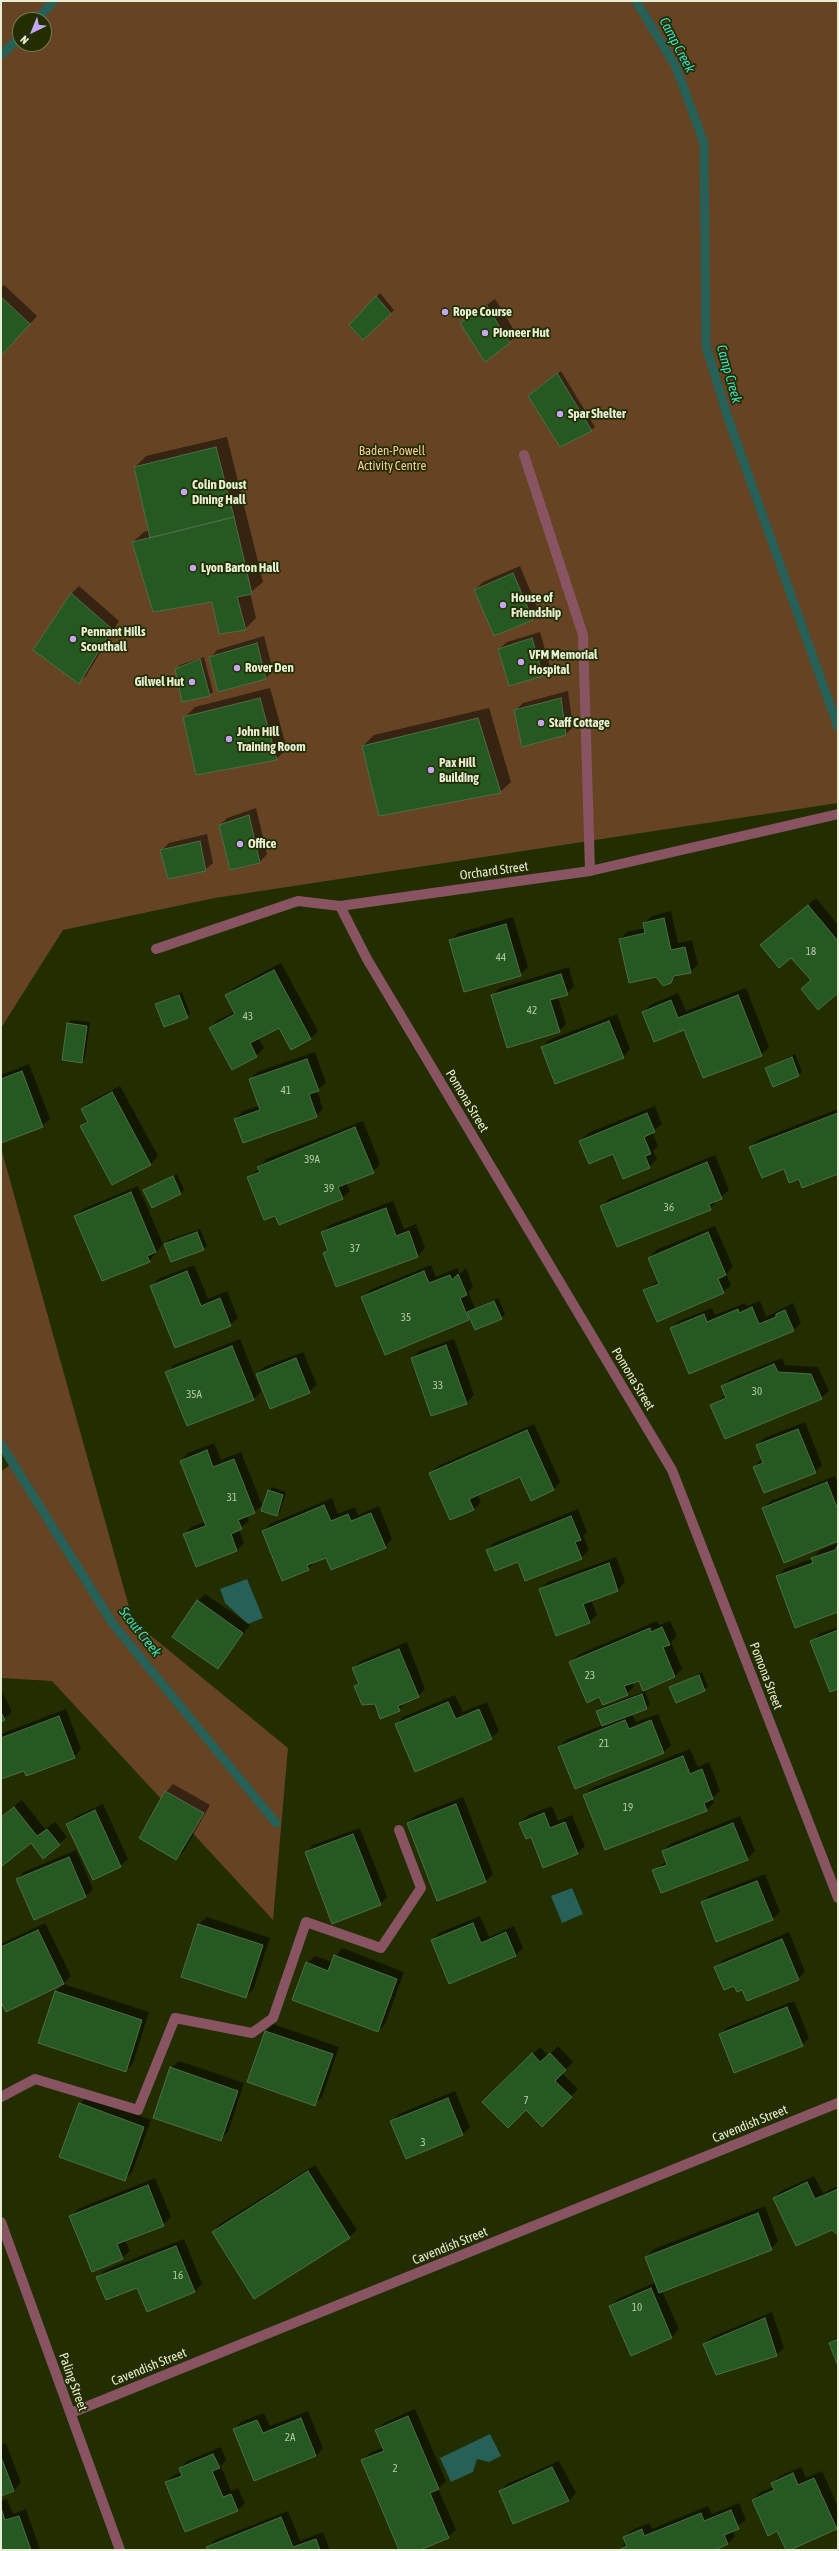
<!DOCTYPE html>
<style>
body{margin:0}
#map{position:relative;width:839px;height:2551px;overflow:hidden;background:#222d00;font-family:"Asap Condensed",sans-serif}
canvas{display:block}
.frame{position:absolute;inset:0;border:2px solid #e6eed5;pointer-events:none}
.north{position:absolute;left:12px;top:12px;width:40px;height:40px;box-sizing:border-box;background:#222d00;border:1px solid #707a55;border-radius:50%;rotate:223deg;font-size:11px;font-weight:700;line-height:16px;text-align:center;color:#e6eed5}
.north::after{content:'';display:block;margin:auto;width:14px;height:18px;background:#c4a7f1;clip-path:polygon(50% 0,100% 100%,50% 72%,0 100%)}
</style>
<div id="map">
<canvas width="839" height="2551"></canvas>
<div class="frame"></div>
<div class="north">N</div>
</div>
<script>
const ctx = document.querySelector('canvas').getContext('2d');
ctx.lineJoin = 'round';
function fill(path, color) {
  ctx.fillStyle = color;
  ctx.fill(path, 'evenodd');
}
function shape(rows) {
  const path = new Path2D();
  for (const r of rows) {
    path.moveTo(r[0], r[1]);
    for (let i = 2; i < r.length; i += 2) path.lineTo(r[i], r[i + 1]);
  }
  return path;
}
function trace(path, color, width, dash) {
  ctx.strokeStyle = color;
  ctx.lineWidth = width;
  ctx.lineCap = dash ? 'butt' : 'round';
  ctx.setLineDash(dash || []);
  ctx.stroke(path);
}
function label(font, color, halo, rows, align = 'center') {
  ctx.font = font + ' "Asap Condensed",sans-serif';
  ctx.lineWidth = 3.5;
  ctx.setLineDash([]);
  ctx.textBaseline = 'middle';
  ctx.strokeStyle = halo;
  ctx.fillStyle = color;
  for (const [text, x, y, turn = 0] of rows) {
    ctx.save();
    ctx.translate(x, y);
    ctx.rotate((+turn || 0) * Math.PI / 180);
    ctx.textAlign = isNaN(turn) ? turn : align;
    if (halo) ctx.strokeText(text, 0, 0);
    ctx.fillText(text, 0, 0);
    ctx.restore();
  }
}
const green = shape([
 [1,1,838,1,838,803,215,898,63,930,1,1028],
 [20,20,44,20,44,44,20,44],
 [1,1148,133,1621,288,1748,273,1920,52,1681,1,1678,1,1471,9,1466,1,1452]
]);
const water = shape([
 [247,1579,263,1618,248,1624,225,1603,220,1589],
 [572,1888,583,1914,562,1923,551,1896],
 [490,2434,501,2456,489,2462,477,2459,473,2472,451,2482,440,2458]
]);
const shadow = shape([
 [4,285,37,316,1,355,1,288],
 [380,293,394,310,363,339,351,325],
 [495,299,517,335,485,361,462,323],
 [561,371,595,427,591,430,533,393],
 [227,437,263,582,250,593,256,618,245,629,213,600,133,542,144,532,149,530,135,467,146,456],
 [520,566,539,612,532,619,475,590,483,582],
 [79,586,119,621,86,676,78,683,71,594],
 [540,632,550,667,543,675,510,684,499,649,507,642],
 [264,636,273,671,265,679,210,658,217,650],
 [204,657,213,692,209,695,176,669,180,665],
 [270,688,287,749,276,759,184,718,195,707],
 [568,691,573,727,566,734,515,711,523,703],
 [489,708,511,782,500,792,363,746,374,735],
 [256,808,267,854,260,862,231,869,220,825,227,818],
 [207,834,213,863,205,870,162,850,169,843],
 [816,898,838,925,838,992,811,980,791,956,761,945],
 [671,911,678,943,692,940,698,965,690,972,678,975,670,982,656,976,620,939,627,932,645,928,644,923,652,916],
 [513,917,528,967,520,975,451,940,458,933],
 [281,963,318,1031,310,1039,279,1027,258,1038,264,1048,256,1056,232,1069,211,1028,218,1020,235,1012,226,995,234,988],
 [569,967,574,986,567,994,558,997,566,1024,559,1031,492,996,500,988],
 [746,988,769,1047,761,1055,684,1029,643,1012,650,1005,678,993,686,1011],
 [182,992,190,1014,187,1017,156,1004],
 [617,1014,630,1049,623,1057,542,1047,549,1040],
 [71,1020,90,1022,85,1058,82,1062,68,1023],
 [315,1052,326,1083,317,1090,323,1109,316,1116,235,1119,243,1111,259,1106,250,1080,257,1072],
 [795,1054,802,1072,799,1075,766,1068],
 [29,1064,50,1119,42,1126,1,1141,1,1075],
 [120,1086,158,1156,151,1164,113,1184,82,1126,88,1120,82,1110,89,1102],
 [655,1106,662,1124,652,1132,658,1146,653,1151,657,1159,649,1167,580,1141,588,1133],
 [838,1109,838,1173,800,1178,751,1147,758,1140],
 [363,1121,380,1164,373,1172,346,1183,350,1191,342,1198,275,1214,248,1178,259,1169,259,1167,266,1159],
 [715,1155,729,1190,717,1200,710,1209,601,1206,609,1199],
 [177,1174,184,1190,181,1194,145,1190],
 [138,1186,163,1244,149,1261,76,1216,83,1209],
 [393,1201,404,1229,416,1224,425,1248,418,1256,336,1286,324,1253,329,1249,322,1232,330,1225],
 [715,1226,733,1267,726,1274,731,1285,723,1292,645,1291,658,1281,649,1258,656,1250],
 [200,1229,207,1246,203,1249,165,1244,169,1240],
 [194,1265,208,1299,227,1291,238,1318,230,1325,151,1287,158,1279],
 [431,1265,436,1277,457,1268,460,1274,466,1268,473,1287,468,1292,475,1308,498,1298,505,1314,501,1318,470,1317,386,1354,362,1298,370,1290],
 [760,1301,766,1317,793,1303,801,1323,793,1331,671,1328,679,1321,712,1308,715,1315,745,1303,747,1306],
 [709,1312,709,1313,679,1326,679,1324],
 [240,1339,261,1392,254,1399,188,1425,167,1373,174,1365],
 [454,1339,474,1395,466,1403,412,1358,419,1351],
 [303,1352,317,1385,309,1392,257,1374,264,1367],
 [782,1358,785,1365,818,1367,829,1391,821,1398,712,1405,726,1395,723,1386,730,1379],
 [805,1422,822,1465,815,1472,754,1467,762,1459,757,1445,764,1438],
 [534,1424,560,1482,553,1490,521,1475,478,1495,481,1502,474,1509,451,1519,430,1473,438,1466],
 [214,1443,221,1460,241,1452,262,1505,254,1512,247,1515,249,1521,239,1529,244,1543,237,1550,196,1566,184,1535,191,1527,205,1522,181,1461,188,1453],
 [835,1476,838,1484,838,1540,763,1508,771,1501],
 [272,1487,286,1492,280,1512,276,1515,269,1491],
 [332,1498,338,1514,355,1507,358,1515,379,1506,392,1539,385,1547,326,1556,315,1561,308,1569,263,1531,270,1524],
 [578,1509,587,1532,583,1536,589,1550,581,1558,518,1561,487,1550,494,1543],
 [838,1543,838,1611,777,1577,784,1569,812,1559,819,1551],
 [616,1557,625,1582,618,1590,591,1600,597,1615,589,1622,540,1589,548,1582],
 [205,1594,250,1625,218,1668,198,1601],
 [657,1621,659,1625,670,1621,677,1636,671,1642,682,1669,675,1676,644,1689,639,1679,632,1682,634,1686,627,1694,600,1696,571,1662,578,1655],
 [838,1627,838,1688,812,1642,819,1634],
 [407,1642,425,1689,418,1696,406,1701,399,1710,375,1703,355,1686,359,1682,353,1668,361,1661],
 [702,1672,708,1687,677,1702,671,1687],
 [1,1689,12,1712,1,1721],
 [645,1691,650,1705,632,1714,636,1722,658,1714,671,1745,664,1752,576,1788,559,1747,566,1740,603,1725,597,1712,600,1708],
 [455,1695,463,1712,487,1702,499,1731,492,1738,416,1771,396,1725,403,1717],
 [66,1709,81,1749,74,1757,1,1776,1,1734],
 [690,1749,698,1767,709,1762,720,1791,712,1798,714,1803,706,1810,584,1795,592,1788],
 [173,1784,210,1805,184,1851,176,1859,166,1792],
 [463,1797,493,1874,486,1881,408,1823,415,1816],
 [22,1800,45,1829,55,1822,67,1837,43,1858,31,1842,1,1866,1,1816],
 [103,1804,128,1859,120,1866,67,1824,75,1817],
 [552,1806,558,1821,572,1815,585,1846,577,1853,532,1836,520,1823,528,1815],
 [740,1816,755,1851,747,1859,654,1871,667,1861,663,1851,670,1844],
 [360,1828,387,1897,380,1904,306,1853,313,1845],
 [76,1850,93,1889,86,1896,34,1918,17,1879,24,1872],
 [765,1874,780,1912,772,1919,702,1903,710,1895],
 [480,1916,489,1937,514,1926,523,1948,516,1955,432,1941,439,1933],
 [207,1917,270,1938,253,1990,245,1997,182,1976,199,1924],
 [45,1923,71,1976,64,1983,6,2011,1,2000,1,1944],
 [789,1932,805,1972,798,1979,743,1989,716,1967,723,1960],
 [342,1948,404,1972,385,2024,378,2031,307,1963,315,1956,332,1962],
 [63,1984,149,2012,133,2063,126,2071,55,1992],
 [794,2001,809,2038,802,2045,720,2034,728,2027],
 [273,2024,339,2047,322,2097,314,2105,248,2082,266,2031],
 [558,2046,573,2062,562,2073,578,2089,542,2125,526,2109,484,2102,540,2047,548,2056],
 [179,2061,244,2083,228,2132,220,2139,171,2068],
 [455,2091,470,2127,463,2134,406,2157,392,2122,399,2114],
 [87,2096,151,2120,132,2172,125,2179,80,2104],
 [315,2165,357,2230,349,2237,213,2232,220,2224],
 [814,2176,823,2193,838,2186,838,2234,774,2198,781,2191],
 [155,2178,171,2217,163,2225,125,2240,130,2251,122,2258,71,2216,78,2209],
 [765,2206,778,2241,771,2249,662,2291,679,2329,672,2337,631,2354,610,2306,618,2299,656,2282,646,2257,654,2249],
 [184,2239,202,2284,195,2291,138,2287,98,2278,105,2270],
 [772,2312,784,2348,776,2355,704,2344,712,2337],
 [838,2336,838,2363,830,2343],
 [415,2409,446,2481,438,2489,456,2530,448,2537,417,2550,400,2550,362,2461,370,2453,384,2447,377,2430,384,2423],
 [308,2411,323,2448,316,2456,254,2480,234,2430,241,2422,264,2413,270,2426],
 [6,2443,21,2483,14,2490,1,2495,1,2445],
 [221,2447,226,2460,221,2466,231,2491,238,2488,245,2503,238,2510,166,2482,174,2475,181,2472,180,2468,187,2461],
 [559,2461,576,2493,569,2501,513,2522,500,2491,507,2484],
 [801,2467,806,2478,822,2471,838,2507,838,2526,787,2550,778,2530,753,2500,761,2492,774,2487,772,2483,780,2476],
 [7,2499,13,2514,26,2509,40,2550,1,2550,1,2501],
 [739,2503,746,2520,732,2530,735,2536,728,2544,718,2547,719,2550,618,2550,627,2543,624,2537,632,2530,649,2523,652,2529,708,2506,712,2514],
 [288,2511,300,2541,323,2532,330,2550,209,2550,208,2547,215,2540]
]);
const stream = shape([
 [636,1,676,67,704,143,706,346,728,418,838,727],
 [36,20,54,1],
 [1,55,20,37],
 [1,1444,113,1624,276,1823]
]);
const building = shape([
 [376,296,391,314,363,340,349,325,376,296],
 [1,297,30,324,1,356,1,297],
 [487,306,510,343,485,362,460,323,487,306],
 [557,373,592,431,560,447,528,396,557,373],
 [216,447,234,517,150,538,134,467,216,447],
 [234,517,252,594,237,597,246,630,219,634,212,602,153,612,132,542,234,517],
 [513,573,533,620,494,636,474,590,513,573],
 [71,593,112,629,79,684,33,650,71,593],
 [532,638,543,676,509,686,498,649,532,638],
 [257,643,266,679,218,692,209,657,257,643],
 [200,659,210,696,182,702,175,669,200,659],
 [260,698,277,760,196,775,183,717,260,698],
 [561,698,566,735,522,747,514,710,561,698],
 [478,718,501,793,379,816,362,746,478,718],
 [249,815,260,863,230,870,219,825,249,815],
 [200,841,206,871,168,879,160,850,200,841],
 [808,905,838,941,838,993,818,1010,801,989,811,980,791,958,779,968,760,945,808,905],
 [664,918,671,950,685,947,691,973,674,976,671,983,663,986,656,977,629,983,619,939,645,933,643,923,664,918],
 [506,924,521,976,464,992,449,940,506,924],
 [274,970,311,1039,291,1050,279,1028,250,1043,257,1057,232,1070,209,1028,235,1014,225,995,274,970],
 [561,974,568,995,550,1000,560,1032,507,1048,491,995,561,974],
 [179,995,188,1018,164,1027,155,1004,179,995],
 [738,995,762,1056,703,1078,684,1030,654,1042,642,1012,671,1000,678,1018,738,995],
 [609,1021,624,1058,555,1084,541,1047,609,1021],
 [67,1023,87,1026,82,1063,62,1060,67,1023],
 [792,1057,799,1076,773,1087,765,1068,792,1057],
 [307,1059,319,1091,309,1094,317,1117,243,1143,234,1119,260,1110,249,1079,307,1059],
 [22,1071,43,1127,1,1143,1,1079,22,1071],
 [112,1092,151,1165,112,1185,80,1126,88,1122,81,1109,112,1092],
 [647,1113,655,1132,644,1137,651,1154,645,1156,650,1168,623,1179,613,1154,589,1164,579,1141,647,1113],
 [838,1113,838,1174,802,1188,799,1179,789,1183,784,1169,762,1178,749,1147,838,1113],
 [355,1127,374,1173,338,1187,343,1199,279,1225,275,1216,264,1220,247,1177,260,1172,257,1167,355,1127],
 [707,1162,722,1199,709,1204,711,1210,617,1247,600,1206,707,1162],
 [173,1176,181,1194,152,1208,143,1190,173,1176],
 [131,1192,156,1252,147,1256,150,1262,102,1281,74,1216,131,1192],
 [386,1208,396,1236,409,1231,418,1257,336,1287,323,1253,328,1251,321,1232,386,1208],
 [197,1232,204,1250,171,1262,164,1244,197,1232],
 [708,1232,726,1275,718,1279,724,1293,657,1322,643,1290,659,1284,648,1258,708,1232],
 [187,1271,201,1306,220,1298,231,1326,175,1348,150,1286,187,1271],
 [424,1271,429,1283,450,1275,452,1280,458,1274,467,1295,460,1298,469,1320,385,1355,361,1297,424,1271],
 [494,1301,502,1319,475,1330,467,1312,494,1301],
 [752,1307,759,1324,776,1317,776,1314,785,1310,794,1331,689,1374,670,1328,704,1314,707,1322,738,1309,739,1313,752,1307],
 [446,1345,467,1404,431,1416,411,1358,446,1345],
 [232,1346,254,1400,187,1426,165,1372,232,1346],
 [296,1358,310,1393,270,1409,256,1374,296,1358],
 [774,1364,778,1372,811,1374,822,1399,725,1439,710,1405,726,1398,721,1386,774,1364],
 [798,1429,816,1473,764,1493,753,1467,763,1463,756,1445,798,1429],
 [527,1430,554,1490,531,1501,520,1477,469,1499,474,1510,450,1520,429,1473,527,1430],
 [207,1450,213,1467,234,1459,255,1513,238,1520,242,1529,231,1534,237,1551,196,1567,183,1534,206,1526,180,1461,207,1450],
 [827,1482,838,1510,838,1541,784,1563,762,1508,827,1482],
 [268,1490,283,1495,277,1516,261,1511,268,1490],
 [324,1505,331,1521,348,1514,351,1521,371,1513,386,1548,331,1570,326,1558,307,1565,309,1570,282,1581,262,1531,324,1505],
 [571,1516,581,1540,575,1542,582,1559,525,1581,518,1562,495,1571,486,1550,571,1516],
 [838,1545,838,1612,795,1628,776,1576,813,1563,811,1558,835,1550,838,1545],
 [609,1563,618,1591,583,1604,590,1623,556,1636,539,1589,609,1563],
 [197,1600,243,1633,218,1669,172,1637,197,1600],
 [662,1627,670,1645,663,1647,675,1677,643,1691,639,1681,624,1686,628,1695,603,1705,599,1697,587,1703,569,1662,650,1628,651,1632,662,1627],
 [838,1630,838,1689,830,1692,810,1641,838,1630],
 [399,1649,419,1697,398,1706,400,1711,380,1719,375,1704,362,1705,354,1686,359,1684,352,1668,399,1649],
 [699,1675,705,1691,676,1703,669,1687,699,1675],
 [642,1694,647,1709,602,1726,596,1711,642,1694],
 [448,1702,456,1719,479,1709,492,1739,415,1772,395,1724,448,1702],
 [1,1712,5,1720,1,1722,1,1712],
 [59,1716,75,1758,26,1776,24,1771,1,1779,1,1738,59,1716],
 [625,1720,629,1729,651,1720,664,1753,575,1789,558,1747,625,1720],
 [683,1756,690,1774,702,1769,713,1799,704,1803,707,1811,605,1850,583,1795,683,1756],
 [165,1791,204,1813,176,1860,139,1838,165,1791],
 [456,1804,486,1882,437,1901,407,1823,456,1804],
 [14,1807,37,1836,47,1829,60,1845,43,1859,31,1843,1,1867,1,1817,14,1807],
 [95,1810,121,1867,93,1880,66,1824,95,1810],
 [544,1813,550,1828,565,1822,578,1854,543,1868,531,1837,526,1839,519,1823,544,1813],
 [733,1823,748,1860,661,1893,652,1870,667,1865,662,1851,733,1823],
 [353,1834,381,1905,332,1924,305,1852,353,1834],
 [69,1857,86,1897,34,1920,16,1879,69,1857],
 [757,1881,773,1920,716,1942,701,1902,757,1881],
 [473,1923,481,1943,506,1932,516,1956,449,1984,431,1940,473,1923],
 [198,1924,263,1945,246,1998,181,1977,198,1924],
 [38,1930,64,1984,6,2012,1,2002,1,1947,38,1930],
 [782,1939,799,1980,747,2001,742,1990,737,1992,734,1986,724,1990,714,1967,782,1939],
 [334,1955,397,1979,378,2032,292,2000,306,1962,328,1971,334,1955],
 [55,1991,142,2020,126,2072,38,2043,55,1991],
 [787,2007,803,2046,734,2073,719,2034,787,2007],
 [265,2031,333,2054,315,2106,247,2082,265,2031],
 [532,2053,540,2062,550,2053,566,2070,555,2081,572,2097,542,2127,526,2110,508,2128,482,2102,532,2053],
 [170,2067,238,2091,221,2141,153,2118,170,2067],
 [448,2098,463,2135,406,2159,390,2121,448,2098],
 [79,2103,144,2127,125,2181,59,2157,79,2103],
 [308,2171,350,2238,254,2299,212,2232,308,2171],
 [807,2182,815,2199,838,2189,838,2235,832,2230,796,2246,773,2198,807,2182],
 [148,2185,164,2226,117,2244,123,2259,92,2272,69,2216,148,2185],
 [758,2213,772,2250,659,2293,645,2257,758,2213],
 [176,2246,195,2292,147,2312,137,2288,106,2300,96,2277,176,2246],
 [651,2288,672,2338,631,2356,609,2306,651,2288],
 [765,2318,777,2356,716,2375,703,2344,765,2318],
 [838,2339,838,2366,829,2343,838,2339],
 [408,2416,439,2489,430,2493,449,2538,420,2550,399,2550,361,2460,384,2451,375,2430,408,2416],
 [301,2418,316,2456,254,2481,233,2429,257,2420,263,2433,301,2418],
 [213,2454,220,2468,212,2471,223,2497,231,2494,238,2511,185,2532,165,2482,182,2476,179,2468,213,2454],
 [1,2457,14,2491,1,2496,1,2457],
 [552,2467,569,2501,513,2524,499,2491,552,2467],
 [793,2473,798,2485,814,2478,837,2529,790,2550,786,2550,777,2531,768,2536,752,2500,774,2490,771,2483,793,2473],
 [1,2508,5,2520,19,2516,31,2550,1,2550,1,2508],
 [731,2510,739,2529,724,2535,728,2544,715,2550,618,2550,627,2546,623,2537,642,2529,644,2536,701,2513,704,2521,731,2510],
 [281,2517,293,2547,316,2539,320,2550,208,2550,206,2547,281,2517]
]);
const service = shape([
 [524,455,583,635,590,871],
 [1,2097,35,2079,138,2110,175,2018,252,2033,273,2018,306,1922,381,1948,421,1888,399,1830]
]);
const minor = shape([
 [340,906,367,959,672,1470,838,1898],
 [156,949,298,901,340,906,590,871,838,814],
 [1,2222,120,2550],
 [71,2413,838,2103]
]);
const markers = [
 [445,312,4,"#c4a7f1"],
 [485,333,4,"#c4a7f1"],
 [560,414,4,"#c4a7f1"],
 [184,492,4,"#c4a7f1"],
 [193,568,4,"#c4a7f1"],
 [503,605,4,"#c4a7f1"],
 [73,639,4,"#c4a7f1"],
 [521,662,4,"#c4a7f1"],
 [237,668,4,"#c4a7f1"],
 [192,682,4,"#c4a7f1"],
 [541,723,4,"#c4a7f1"],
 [229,739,4,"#c4a7f1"],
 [431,770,4,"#c4a7f1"],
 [240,844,4,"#c4a7f1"]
];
const numberNames = [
 ["18",811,952],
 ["44",501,958],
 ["42",532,1011],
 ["43",248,1017],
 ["41",286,1091],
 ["39A",312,1160],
 ["39",329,1189],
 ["36",669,1208],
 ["37",355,1249],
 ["35",406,1318],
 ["33",438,1386],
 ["30",757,1392],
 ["35A",194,1395],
 ["31",232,1498],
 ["23",590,1676],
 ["21",604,1744],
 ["19",628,1808],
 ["7",526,2101],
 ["3",423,2143],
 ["16",178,2276],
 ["10",637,2308],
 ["2A",290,2438],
 ["2",395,2469]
];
const poiNames = [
 ["Rope Course",453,312],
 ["Pioneer Hut",493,333],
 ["Spar Shelter",568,414],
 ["Colin Doust",192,485],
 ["Dining Hall",192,500],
 ["Lyon Barton Hall",201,568],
 ["House of",511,598],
 ["Friendship",511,613],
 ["Pennant Hills",81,632],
 ["Scouthall",81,647],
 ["VFM Memorial",529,655],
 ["Hospital",529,670],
 ["Rover Den",245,668],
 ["Gilwel Hut",184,682,"right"],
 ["Staff Cottage",549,723],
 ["John Hill",237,732],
 ["Training Room",237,747],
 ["Pax Hill",439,763],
 ["Building",439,778],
 ["Office",248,844]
];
const parkNames = [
 ["Baden-Powell",392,451],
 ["Activity Centre",392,466]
];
const streetNames = [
 ["Orchard Street",494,871,-8],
 ["Pomona Street",467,1101,59],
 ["Pomona Street",633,1379,59],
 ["Pomona Street",766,1676,69],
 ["Cavendish Street",750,2124,-22],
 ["Cavendish Street",450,2246,-22],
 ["Cavendish Street",149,2367,-22],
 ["Paling Street",73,2382,70]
];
const waterNames = [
 ["Camp Creek",677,45,62],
 ["Camp Creek",729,374,74],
 ["Scout Creek",140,1632,52]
];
fill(green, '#654323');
fill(water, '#276057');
fill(shadow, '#0007');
trace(stream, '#276057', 9);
fill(building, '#265921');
trace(building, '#4d6e49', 1);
trace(service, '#895462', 10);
trace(minor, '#895462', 10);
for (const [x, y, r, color] of markers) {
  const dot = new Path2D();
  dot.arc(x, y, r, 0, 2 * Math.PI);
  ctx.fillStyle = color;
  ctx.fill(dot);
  trace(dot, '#222d00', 1.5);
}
label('11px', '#b6c9a8', null, numberNames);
label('bold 13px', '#e6eed5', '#222d00', poiNames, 'left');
label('13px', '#fac89d', '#222d00', parkNames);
label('13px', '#e6eed5', '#222d00', streetNames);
label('italic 14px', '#3bddc7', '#222d00', waterNames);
</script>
